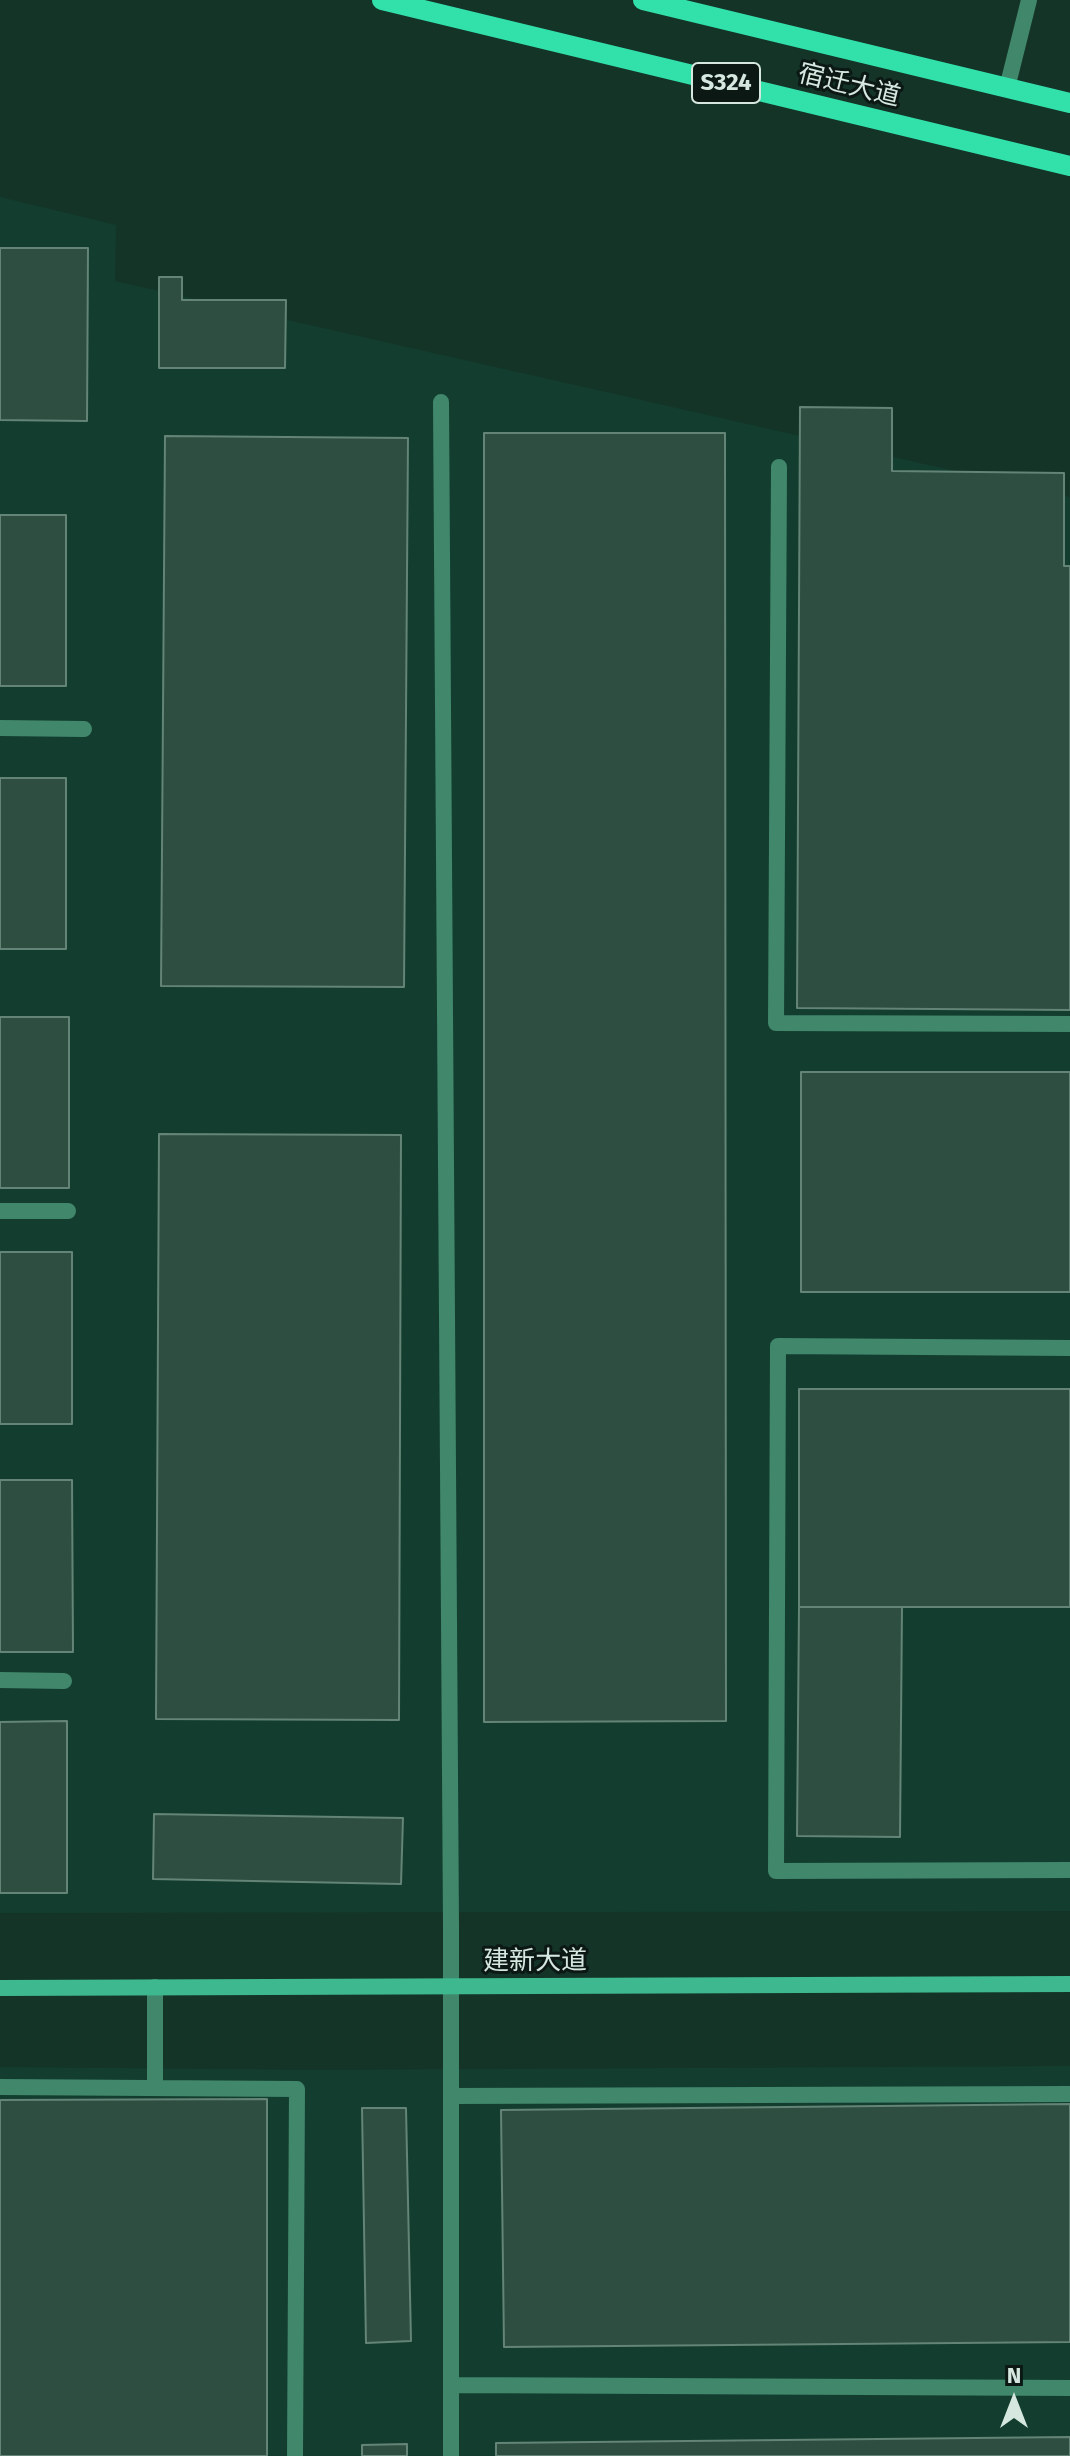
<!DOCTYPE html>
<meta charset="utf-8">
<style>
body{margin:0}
#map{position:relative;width:1070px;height:2456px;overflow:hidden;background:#143428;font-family:"Fira Sans",sans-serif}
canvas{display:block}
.north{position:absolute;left:974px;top:2360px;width:80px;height:80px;-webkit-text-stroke:6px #0b1813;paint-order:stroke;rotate:0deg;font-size:22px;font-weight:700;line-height:32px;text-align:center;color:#d5e7de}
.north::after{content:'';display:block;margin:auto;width:28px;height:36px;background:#d5e7de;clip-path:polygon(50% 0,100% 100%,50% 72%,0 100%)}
</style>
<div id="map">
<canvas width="1070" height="2456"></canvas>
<div class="north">N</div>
</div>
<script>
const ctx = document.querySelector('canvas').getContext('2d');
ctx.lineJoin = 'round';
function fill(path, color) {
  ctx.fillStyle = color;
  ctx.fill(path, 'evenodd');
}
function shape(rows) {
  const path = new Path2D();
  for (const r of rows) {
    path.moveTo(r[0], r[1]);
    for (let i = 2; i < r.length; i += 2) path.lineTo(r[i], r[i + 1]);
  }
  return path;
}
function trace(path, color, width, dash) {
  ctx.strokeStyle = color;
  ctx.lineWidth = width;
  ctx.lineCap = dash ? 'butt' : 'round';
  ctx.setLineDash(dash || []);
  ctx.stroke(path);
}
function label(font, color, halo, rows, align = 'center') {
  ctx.font = font + ' "Fira Sans","Noto Sans SC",sans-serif';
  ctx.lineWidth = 6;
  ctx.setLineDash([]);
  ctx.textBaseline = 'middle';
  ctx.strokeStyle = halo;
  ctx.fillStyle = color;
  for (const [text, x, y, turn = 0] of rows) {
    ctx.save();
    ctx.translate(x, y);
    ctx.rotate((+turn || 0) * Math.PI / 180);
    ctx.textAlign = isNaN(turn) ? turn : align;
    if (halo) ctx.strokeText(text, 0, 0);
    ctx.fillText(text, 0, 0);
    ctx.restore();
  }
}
const built = shape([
 [0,197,116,225,115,281,1070,497,1070,1911,0,1913],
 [1070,2066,1070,2456,0,2456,0,2067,315,2070]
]);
const building = shape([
 [0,248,88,248,87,421,0,420,0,248],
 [159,277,182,277,182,300,286,300,285,368,159,368,159,277],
 [800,407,892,408,892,471,1064,473,1064,566,1070,566,1070,1010,797,1008,800,407],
 [484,433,725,433,726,1721,484,1722,484,433],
 [165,436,408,438,404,987,161,986,165,436],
 [0,515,66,515,66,686,0,686,0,515],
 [0,778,66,778,66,949,0,949,0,778],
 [0,1017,69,1017,69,1188,0,1188,0,1017],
 [801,1072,1070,1072,1070,1292,801,1292,801,1072],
 [159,1134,401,1135,399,1720,156,1719,159,1134],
 [0,1252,72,1252,72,1424,0,1424,0,1252],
 [799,1389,1070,1389,1070,1607,799,1607,799,1389],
 [0,1480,72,1480,73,1652,0,1652,0,1480],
 [799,1607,902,1607,900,1837,797,1836,799,1607],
 [67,1721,67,1893,0,1893,0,1722,67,1721],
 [154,1814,403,1818,401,1884,153,1879,154,1814],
 [267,2099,267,2456,0,2456,0,2100,267,2099],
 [1070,2104,1070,2342,504,2347,501,2110,1070,2104],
 [362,2108,406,2108,411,2341,366,2343,362,2108],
 [1070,2437,1070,2456,496,2456,496,2443,1070,2437],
 [407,2444,407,2456,362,2456,362,2445,407,2444]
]);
const lane = shape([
 [1007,88,1029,0],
 [441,402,451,1925,451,2456],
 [779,467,776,1023,1070,1024],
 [0,728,84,729],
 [0,1211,68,1211],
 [1070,1348,778,1346,776,1871,1070,1870],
 [0,1680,64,1681],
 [155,1987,155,2088],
 [0,2087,297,2089,295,2456],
 [451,2096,1070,2094],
 [451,2385,1070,2388]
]);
const secondary = shape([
 [0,1988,1070,1984]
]);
const primary = shape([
 [382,0,1070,166],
 [643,0,1070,103]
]);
const shields = [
 [726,83,68]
];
const shieldNames = [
 ["S324",726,83]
];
const streetNames = [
 ["宿迁大道",849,86,14],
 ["建新大道",535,1962]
];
fill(built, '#133e2f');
fill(building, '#2e4e41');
trace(building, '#638476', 2);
trace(lane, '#40876c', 16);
trace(secondary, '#3eb98f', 16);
trace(primary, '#32e0aa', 20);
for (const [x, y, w] of shields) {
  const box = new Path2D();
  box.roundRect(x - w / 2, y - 20, w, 40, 6);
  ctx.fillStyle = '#0b1813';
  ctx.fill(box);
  trace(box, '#d5e7de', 2);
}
label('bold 24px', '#d5e7de', null, shieldNames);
label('26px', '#d5e7de', '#0b1813', streetNames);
</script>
